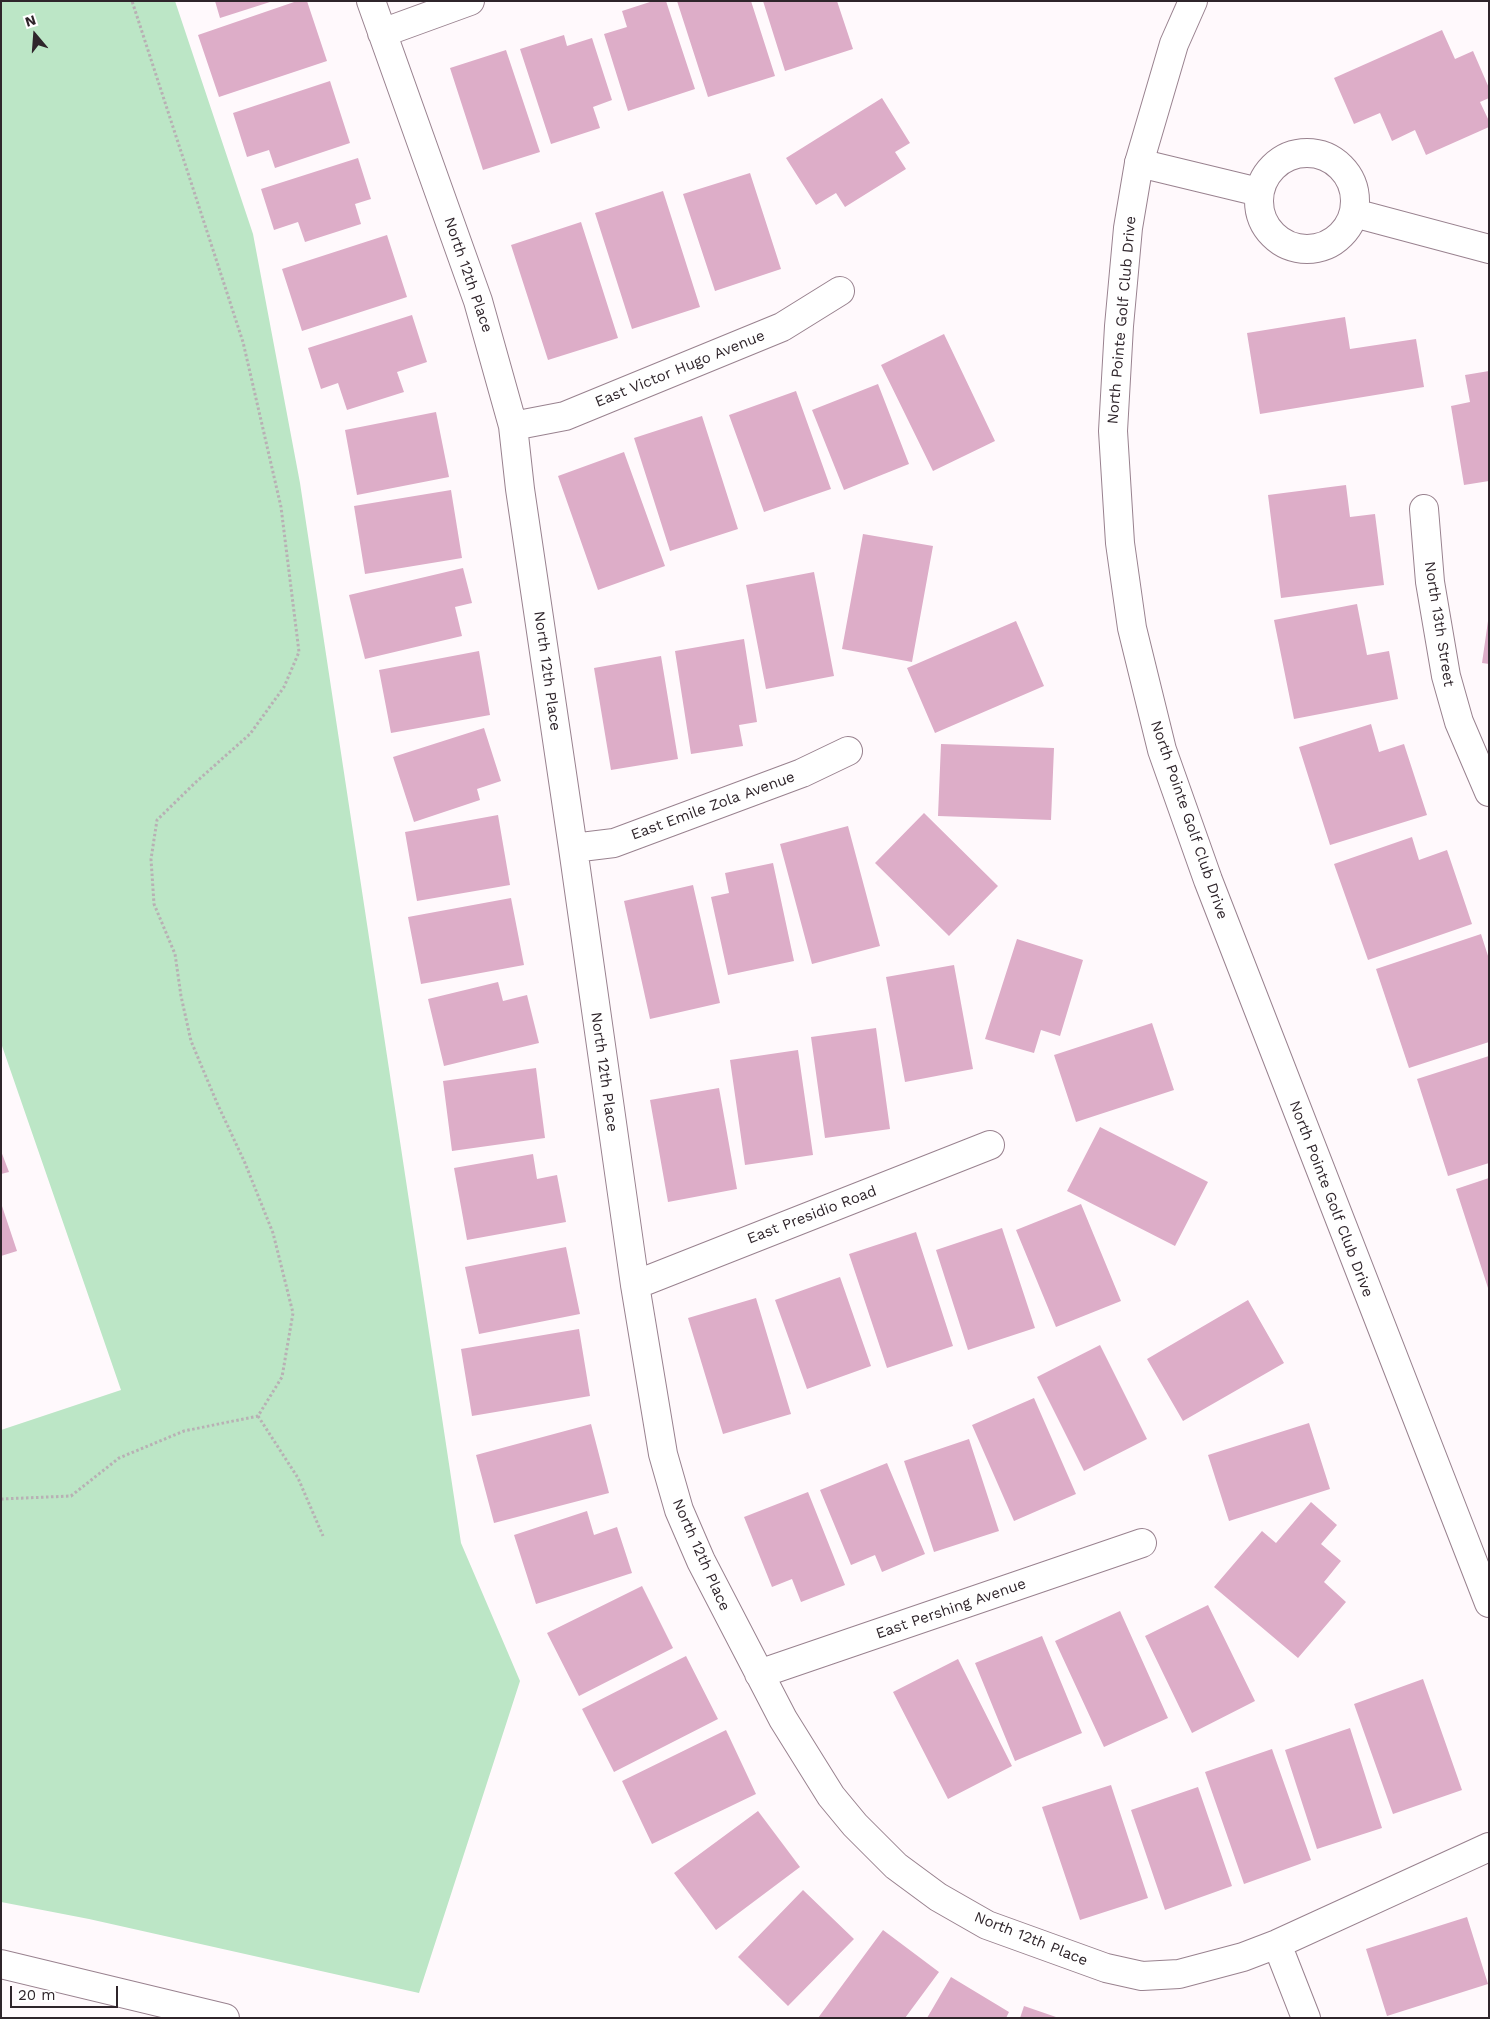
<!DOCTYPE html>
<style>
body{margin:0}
#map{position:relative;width:1490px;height:2019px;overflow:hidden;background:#fff9fc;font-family:"Work Sans",sans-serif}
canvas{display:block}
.frame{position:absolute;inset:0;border:2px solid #2f252b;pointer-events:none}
.north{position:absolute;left:10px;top:10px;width:50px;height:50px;-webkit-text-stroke:4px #fff;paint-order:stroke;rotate:342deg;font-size:14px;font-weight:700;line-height:20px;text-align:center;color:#2f252b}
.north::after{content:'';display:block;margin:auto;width:18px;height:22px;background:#2f252b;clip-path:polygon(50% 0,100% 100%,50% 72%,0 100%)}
.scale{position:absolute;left:10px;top:1986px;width:108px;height:22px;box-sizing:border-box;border:2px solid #2f252b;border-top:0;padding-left:6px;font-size:15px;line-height:18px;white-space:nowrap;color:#2f252b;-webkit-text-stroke:4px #fff;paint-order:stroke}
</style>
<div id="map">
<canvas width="1490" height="2019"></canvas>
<div class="frame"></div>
<div class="north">N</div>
<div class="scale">20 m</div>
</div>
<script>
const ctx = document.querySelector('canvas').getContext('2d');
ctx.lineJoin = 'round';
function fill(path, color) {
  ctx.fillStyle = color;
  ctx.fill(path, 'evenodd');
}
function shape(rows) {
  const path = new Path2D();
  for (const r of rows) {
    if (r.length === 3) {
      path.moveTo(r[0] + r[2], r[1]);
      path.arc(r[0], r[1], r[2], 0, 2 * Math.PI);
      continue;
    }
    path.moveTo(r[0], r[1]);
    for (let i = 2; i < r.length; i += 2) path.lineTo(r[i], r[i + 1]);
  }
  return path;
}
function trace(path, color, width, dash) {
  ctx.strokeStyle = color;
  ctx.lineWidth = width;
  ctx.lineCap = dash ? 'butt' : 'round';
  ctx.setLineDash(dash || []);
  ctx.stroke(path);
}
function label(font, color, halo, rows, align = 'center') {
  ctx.font = font + ' "Work Sans",sans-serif';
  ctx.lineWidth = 4.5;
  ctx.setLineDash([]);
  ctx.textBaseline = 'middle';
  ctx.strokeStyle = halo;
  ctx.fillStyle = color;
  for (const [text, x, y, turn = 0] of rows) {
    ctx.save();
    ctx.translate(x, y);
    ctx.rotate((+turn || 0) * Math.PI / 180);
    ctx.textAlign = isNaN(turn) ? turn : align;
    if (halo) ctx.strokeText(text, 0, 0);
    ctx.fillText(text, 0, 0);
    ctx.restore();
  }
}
const green = shape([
 [1,1,175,1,253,234,300,483,461,1543,520,1681,419,1993,89,1919,1,1902,1,1430,121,1390,1,1043]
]);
const building = shape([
 [215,1,270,1,270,2,220,18],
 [297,1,307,1,327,61,219,97,198,35],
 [653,1,666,1,695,89,628,111,604,34,627,27,622,11],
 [677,1,751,1,775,76,708,97],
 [763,1,837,1,853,49,785,71],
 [1442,30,1455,59,1473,51,1489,88,1489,98,1480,102,1489,121,1489,127,1426,155,1415,130,1392,141,1380,113,1354,124,1334,78],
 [564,35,567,46,592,38,612,100,593,107,600,128,551,144,520,49],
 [506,50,540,152,483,170,450,68],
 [330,81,350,143,275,168,269,150,247,157,233,113],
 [882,98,910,143,895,152,906,169,845,207,836,193,816,205,786,158],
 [358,158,371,199,355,204,361,224,305,242,298,222,274,230,261,189],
 [750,173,781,269,715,291,683,194],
 [663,191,700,307,632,329,595,213],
 [581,222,618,338,548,360,511,245],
 [387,235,407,297,302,331,282,269],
 [412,315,427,362,397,372,404,392,347,410,338,383,321,389,308,348],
 [1345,317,1350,349,1416,339,1424,387,1260,414,1247,333],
 [944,334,995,441,933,471,881,365],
 [1489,371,1489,481,1464,485,1451,406,1470,402,1465,375],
 [878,384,909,464,844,490,812,410],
 [796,391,831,489,764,512,729,415],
 [436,412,449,477,357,495,345,430],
 [702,416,738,529,670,551,634,438],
 [624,452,665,566,598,590,558,476],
 [1346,485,1350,517,1375,514,1384,585,1281,598,1268,495],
 [451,490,462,558,365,574,354,506],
 [863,534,933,546,912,662,842,649],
 [463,568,472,603,455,607,462,636,365,659,349,595],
 [814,572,834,676,766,689,746,585],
 [1357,604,1367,655,1389,651,1398,699,1294,719,1274,620],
 [1016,621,1044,686,935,733,907,668],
 [1488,621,1489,621,1489,664,1482,663],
 [744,639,757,722,739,725,743,746,691,754,675,651],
 [479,651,490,715,391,733,379,670],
 [661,656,678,759,611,770,594,668],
 [1371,724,1379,752,1404,744,1427,815,1330,845,1299,747],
 [484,728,501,781,477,789,480,800,414,822,393,757],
 [941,744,1054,748,1051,820,938,816],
 [924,813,998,886,949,936,875,863],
 [498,815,510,885,417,901,405,832],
 [848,826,880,946,812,964,780,844],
 [1412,837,1419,860,1447,850,1472,924,1368,960,1334,864],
 [773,863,794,961,728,975,711,897,729,893,725,873],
 [693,885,720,1003,650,1019,624,901],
 [511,898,524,965,421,984,408,917],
 [1481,934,1489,959,1489,1042,1409,1068,1376,969],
 [1017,939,1083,960,1060,1036,1041,1030,1034,1053,985,1039],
 [954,965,973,1069,905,1082,886,977],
 [498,982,503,1001,527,995,539,1043,444,1066,428,999],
 [1152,1023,1174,1090,1076,1122,1054,1055],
 [876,1028,890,1129,825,1138,811,1037],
 [798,1050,813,1155,745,1165,730,1060],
 [1489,1056,1489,1163,1448,1176,1417,1079],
 [536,1068,545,1138,452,1151,443,1081],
 [719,1088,737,1189,668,1202,650,1100],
 [1100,1127,1208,1182,1175,1246,1067,1191],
 [1,1151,9,1172,1,1174],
 [533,1154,537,1179,557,1175,566,1222,467,1240,454,1168],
 [1489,1178,1489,1288,1488,1288,1456,1189],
 [1,1203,17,1251,1,1256],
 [1081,1204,1121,1301,1056,1327,1016,1230],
 [1002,1228,1035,1328,968,1350,936,1250],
 [916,1232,953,1346,887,1368,849,1254],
 [566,1247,580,1314,479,1334,465,1267],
 [840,1277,871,1366,807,1389,775,1300],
 [756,1298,791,1414,723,1434,688,1318],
 [1248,1300,1284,1363,1183,1421,1147,1359],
 [579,1329,590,1396,472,1416,461,1349],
 [1100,1345,1147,1439,1084,1471,1037,1377],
 [1034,1398,1076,1494,1014,1521,972,1425],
 [1309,1423,1330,1489,1229,1521,1208,1455],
 [591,1424,609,1493,494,1523,476,1455],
 [969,1439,999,1531,934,1552,904,1461],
 [887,1463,925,1554,882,1572,875,1555,851,1565,820,1490],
 [808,1492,845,1585,801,1602,792,1579,772,1587,744,1517],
 [1311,1502,1337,1525,1321,1544,1341,1561,1324,1582,1346,1602,1298,1658,1214,1587,1262,1531,1276,1543],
 [587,1511,594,1535,617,1527,632,1573,536,1604,514,1535],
 [642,1586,673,1648,579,1696,547,1633],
 [1208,1605,1255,1701,1192,1733,1145,1636],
 [1120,1611,1168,1718,1104,1747,1055,1641],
 [1042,1636,1082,1733,1015,1761,975,1663],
 [686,1656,718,1719,614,1772,582,1709],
 [958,1659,1012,1766,948,1799,893,1692],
 [1423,1679,1462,1790,1393,1814,1354,1704],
 [1350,1728,1382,1828,1317,1849,1285,1750],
 [726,1730,756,1794,652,1844,622,1781],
 [1272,1749,1311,1860,1244,1884,1205,1772],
 [1111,1785,1148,1898,1080,1920,1042,1807],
 [1198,1787,1232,1886,1165,1910,1131,1810],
 [758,1811,800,1867,716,1930,674,1873],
 [803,1890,854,1939,788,2006,738,1957],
 [1467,1917,1488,1984,1387,2016,1366,1949],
 [883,1930,939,1972,905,2018,818,2018],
 [951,1977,1009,2012,1006,2018,927,2018],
 [1024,2006,1056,2017,1056,2018,1020,2018]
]);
const path = shape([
 [258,1416,298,1478,323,1536],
 [1,1499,71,1496,119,1458,184,1431,258,1416,282,1377,293,1313,273,1233,245,1163,217,1103,191,1041,181,996,175,954,154,904,151,859,157,820,196,782,250,734,284,687,299,652,281,507,243,342,132,1]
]);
const street = shape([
 [371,1,478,301,513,426,520,489,573,848,635,1285,663,1454,679,1510,701,1561,783,1719,831,1796,855,1825,896,1866,938,1897,987,1925,1106,1968,1142,1976,1179,1974,1243,1957,1277,1944,1489,1847],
 [382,33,470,1],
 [1307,201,48],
 [1139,163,1259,192],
 [1354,213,1489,249],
 [513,426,565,416,782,327,840,291],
 [1424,509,1430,582,1446,676,1459,722,1489,792],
 [573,848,614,843,802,773,848,751],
 [635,1285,990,1145],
 [759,1674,1142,1543],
 [1277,1944,1306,2018]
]);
const secondary = shape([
 [1193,1,1174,44,1139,163,1128,228,1119,326,1113,431,1120,543,1132,628,1162,750,1208,880,1489,1603],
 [1,1964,225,2018]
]);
const streetNames = [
 ["North 12th Place",468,275,71],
 ["North Pointe Golf Club Drive",1122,320,-85],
 ["East Victor Hugo Avenue",680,369,-22],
 ["North 13th Street",1439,624,81],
 ["North 12th Place",547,671,82],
 ["East Emile Zola Avenue",713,806,-20],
 ["North Pointe Golf Club Drive",1189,820,71],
 ["North 12th Place",604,1072,82],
 ["North Pointe Golf Club Drive",1331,1199,69],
 ["East Presidio Road",812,1215,-21],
 ["North 12th Place",701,1555,66],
 ["East Pershing Avenue",951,1609,-19],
 ["North 12th Place",1031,1939,22]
];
fill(green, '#bce6c6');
fill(building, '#ddadc8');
trace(street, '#99828f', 30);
trace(secondary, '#99828f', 30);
trace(path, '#b8b0b4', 3, [2.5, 2.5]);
trace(street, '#fff', 28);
trace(secondary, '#fff', 28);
label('15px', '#2f252b', '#fff', streetNames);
</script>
